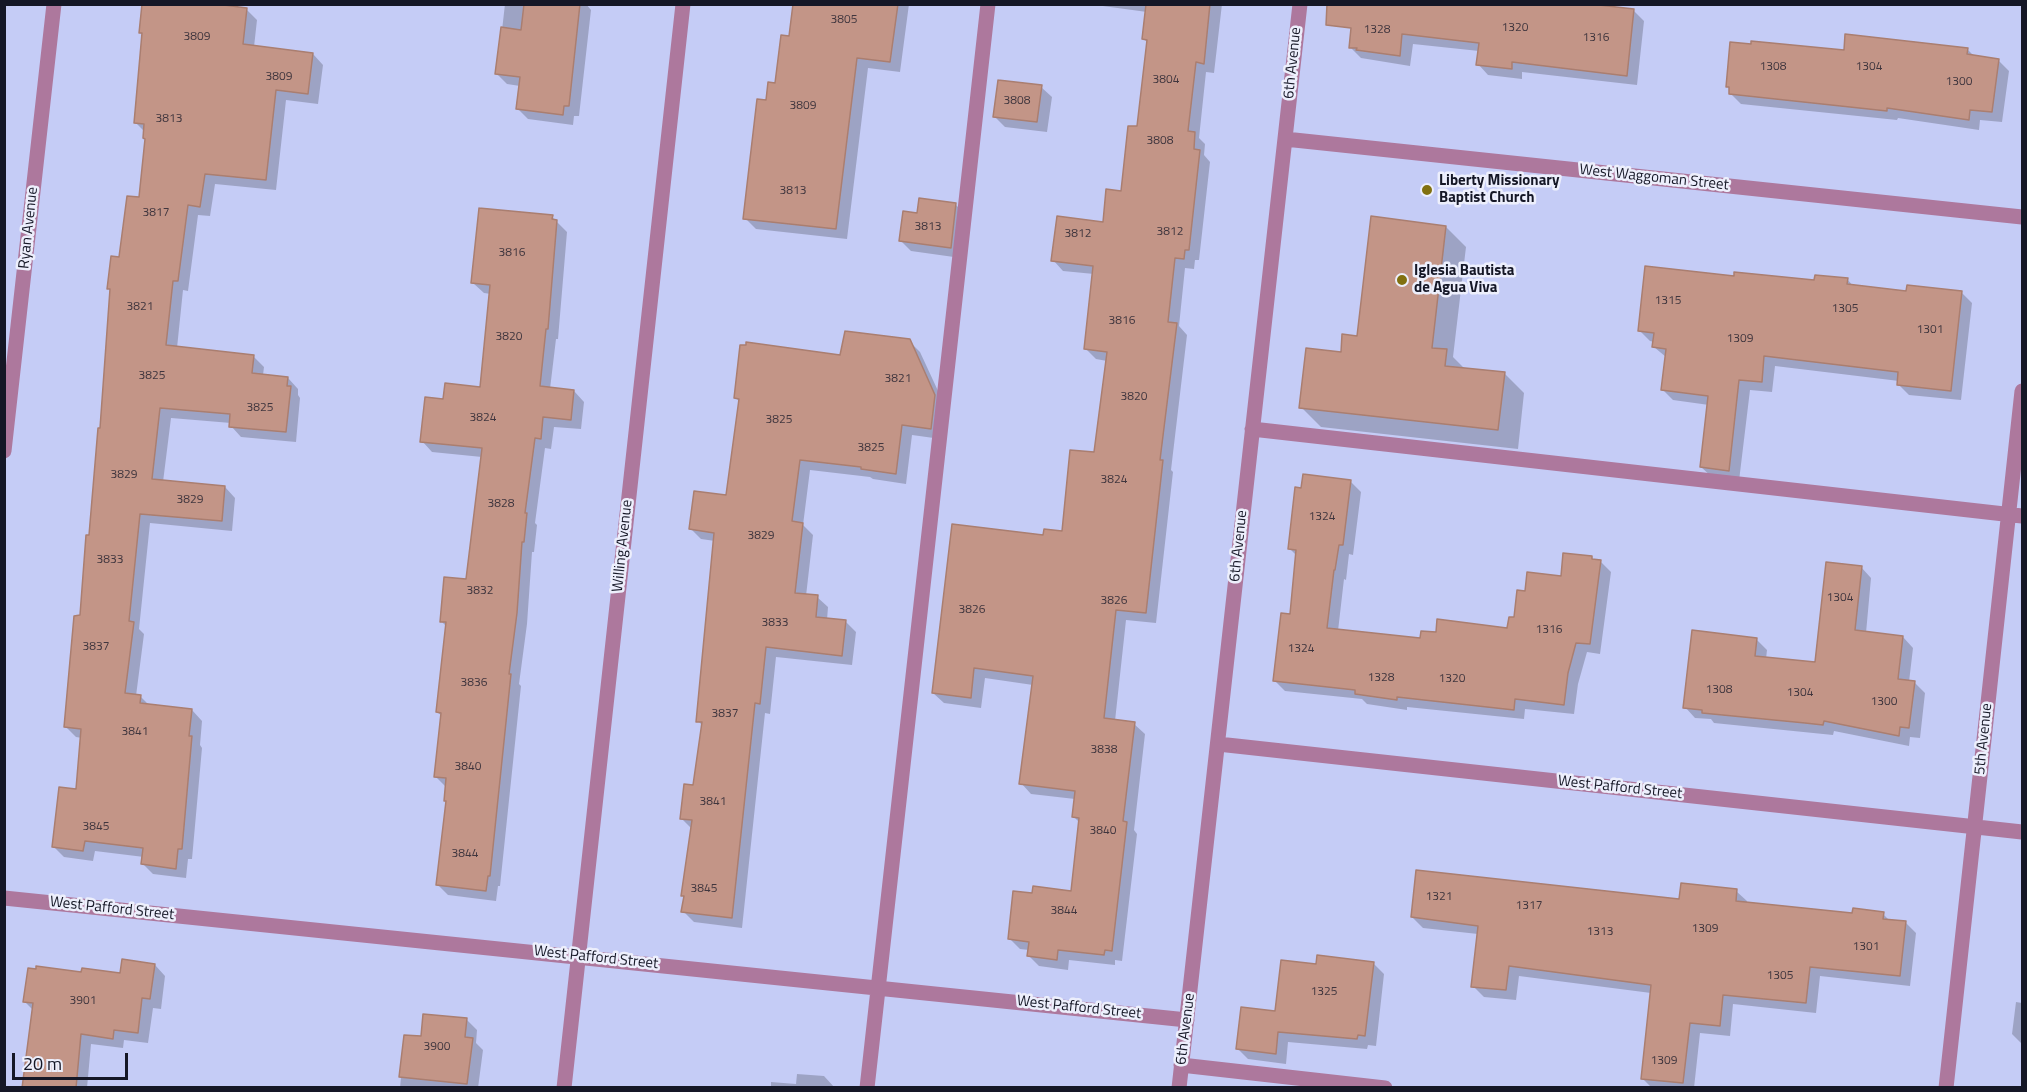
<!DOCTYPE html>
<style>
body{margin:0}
#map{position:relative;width:2027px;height:1092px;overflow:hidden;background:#c5ccf6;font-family:"Titillium Web",sans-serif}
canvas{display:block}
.frame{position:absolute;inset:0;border:6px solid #151726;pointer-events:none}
.scale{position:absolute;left:12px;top:1053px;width:116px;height:27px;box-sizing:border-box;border:3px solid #151726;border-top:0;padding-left:8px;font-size:18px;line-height:21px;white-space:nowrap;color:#151726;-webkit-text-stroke:4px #edeffc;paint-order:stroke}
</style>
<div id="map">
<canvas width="2027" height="1092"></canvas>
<div class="frame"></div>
<div class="scale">20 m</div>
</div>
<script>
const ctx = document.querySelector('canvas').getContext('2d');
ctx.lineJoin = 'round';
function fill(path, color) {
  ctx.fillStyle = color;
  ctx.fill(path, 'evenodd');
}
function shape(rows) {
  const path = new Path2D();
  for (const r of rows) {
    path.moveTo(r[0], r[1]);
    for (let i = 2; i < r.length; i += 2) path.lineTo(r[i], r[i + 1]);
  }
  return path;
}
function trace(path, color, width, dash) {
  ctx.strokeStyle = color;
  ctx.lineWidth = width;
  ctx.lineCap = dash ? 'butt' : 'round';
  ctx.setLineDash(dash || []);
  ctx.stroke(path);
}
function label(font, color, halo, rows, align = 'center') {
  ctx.font = font + ' "Titillium Web",sans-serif';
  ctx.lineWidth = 5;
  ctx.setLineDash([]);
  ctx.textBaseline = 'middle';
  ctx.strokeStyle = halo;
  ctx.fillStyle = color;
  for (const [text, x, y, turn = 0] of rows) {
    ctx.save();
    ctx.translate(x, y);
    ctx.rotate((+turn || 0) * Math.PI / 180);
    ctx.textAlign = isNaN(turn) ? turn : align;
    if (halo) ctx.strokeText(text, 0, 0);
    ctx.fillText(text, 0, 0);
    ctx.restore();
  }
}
const shadow = shape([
 [143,4,223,4,223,7,246,9,257,20,254,47,313,54,323,65,318,104,286,100,276,190,215,184,210,216,198,215,188,291,183,290,177,348,253,356,264,367,263,375,288,378,298,389,298,395,300,398,296,442,241,437,231,426,231,423,171,418,163,482,225,487,235,498,232,531,150,523,139,629,144,634,136,696,140,696,150,706,192,710,202,721,200,745,202,748,192,859,188,859,186,878,153,874,143,864,144,857,95,851,93,861,64,857,54,847,77,791,82,738,76,737,66,727,81,616,102,430,112,291,109,288,140,199,146,140,145,132,135,122,143,35,140,33],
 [505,4,586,4,591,10,579,116,574,116,573,125,528,119,518,109,520,86,507,84,497,74],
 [794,4,909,4,900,72,868,68,847,239,756,229,745,218,768,101,776,84,790,38],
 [1088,4,1222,4,1214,73,1206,72,1199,138,1205,144,1204,155,1210,162,1199,260,1195,260,1194,269,1185,268,1179,326,1187,335,1171,470,1173,472,1156,623,1126,620,1115,721,1134,724,1145,734,1134,830,1137,834,1122,961,1115,960,1115,965,1069,960,1068,970,1039,966,1029,956,1029,950,1020,949,1010,939,1072,892,1080,823,1073,816,1075,799,1031,794,1021,783,1033,685,985,678,981,708,944,703,933,693,1044,537,1063,532,1095,454,1107,361,1096,359,1086,349,1094,274,1063,271,1053,260,1104,224,1122,192,1138,128,1148,43,1144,39,1147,12],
 [1606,4,1607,8,1634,11,1644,21,1637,85,1522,72,1522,79,1488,75,1478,64,1479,51,1413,44,1410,66,1361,58,1350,47,1355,6],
 [1967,49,1975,57,1998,60,2009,71,2002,122,1980,120,1979,130,1898,118,1897,120,1741,104,1730,93,1731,89,1727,86,1845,52],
 [1041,87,1052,97,1047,132,1005,127,995,117],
 [955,204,966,215,961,258,911,251,900,240],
 [552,217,567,232,558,339,556,339,550,389,574,391,584,402,581,429,554,427,551,449,545,448,535,523,537,525,534,552,532,552,527,624,519,684,521,686,500,886,498,886,496,901,448,895,437,884,447,802,446,787,436,777,442,716,437,712,447,627,441,621,467,581,482,457,432,452,422,441,444,401,481,389,491,294,484,293,473,283],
 [1446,227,1466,247,1453,357,1465,369,1504,373,1524,393,1518,449,1321,427,1301,407,1342,354,1359,338],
 [1735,278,1815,282,1847,279,1854,287,1908,292,1961,292,1972,303,1961,400,1909,395,1898,384,1899,381,1775,366,1772,392,1750,390,1739,481,1712,477,1701,467,1709,405,1673,400,1663,390,1666,357,1654,347,1654,342,1650,341,1639,330],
 [909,341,920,352,945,406,941,439,912,435,906,484,873,479,870,477,810,470,803,525,813,535,806,596,817,597,828,607,827,620,846,622,856,632,852,665,776,657,770,714,765,713,742,928,694,922,683,911,685,897,683,896,692,829,681,818,695,787,703,726,698,721,715,541,701,539,691,529,727,496,740,402,735,397,841,356],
 [1350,481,1361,492,1353,555,1349,554,1346,580,1344,579,1338,631,1422,640,1437,634,1509,630,1527,593,1562,577,1591,558,1594,561,1600,561,1611,572,1600,654,1587,652,1578,684,1574,714,1525,709,1524,719,1407,707,1407,710,1367,704,1362,699,1285,691,1274,680,1291,615,1297,556,1289,548],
 [1861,567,1871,578,1866,633,1903,637,1913,648,1909,682,1915,683,1925,693,1920,738,1910,737,1909,746,1834,731,1833,735,1714,723,1711,719,1695,718,1685,707,1756,639,1767,650,1766,659,1816,664],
 [1736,891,1747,901,1747,904,1854,915,1883,914,1890,921,1906,923,1916,933,1910,986,1820,976,1816,1013,1733,1004,1730,1036,1700,1033,1694,1088,1652,1088,1642,1078,1651,993,1519,976,1516,1000,1484,997,1473,986,1478,934,1423,928,1412,917,1681,900],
 [1373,963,1384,974,1376,1046,1368,1045,1367,1049,1288,1042,1286,1064,1248,1059,1237,1048,1276,1013,1318,966],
 [155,965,165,976,161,1009,153,1008,148,1043,124,1040,123,1048,91,1044,87,1088,22,1088,33,1010,25,1002,83,974,121,974],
 [2016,1002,2022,1003,2022,1044,2012,1034],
 [467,1020,477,1030,476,1043,483,1050,478,1088,400,1088,405,1036,422,1038],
 [797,1074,824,1076,835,1088,771,1088,771,1082,796,1084]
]);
const building = shape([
 [142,4,216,4,247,8,243,44,313,53,308,94,276,90,266,180,205,174,200,207,188,205,178,281,173,281,166,345,254,355,252,373,288,377,287,386,291,386,286,432,229,427,230,414,160,408,152,479,225,486,222,521,140,514,129,621,134,622,125,693,141,695,140,703,192,709,189,736,192,736,182,849,178,849,176,869,141,864,143,848,85,841,83,851,52,847,59,787,76,789,81,729,64,727,74,616,80,615,86,535,89,535,98,428,100,428,110,289,107,289,111,256,119,257,127,196,139,197,145,139,143,138,144,124,134,123,142,33,139,33,142,4],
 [524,4,580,4,569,106,564,106,563,115,516,109,520,77,495,74,501,27,521,30,524,4],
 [793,4,898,4,890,62,857,58,836,229,743,219,757,99,766,100,768,82,775,83,781,35,789,36,793,4],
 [1146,4,1210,4,1204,64,1196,62,1188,131,1195,132,1194,149,1200,150,1189,250,1185,250,1184,259,1175,258,1168,322,1177,323,1160,460,1163,460,1146,613,1116,610,1104,718,1135,722,1123,821,1127,822,1112,951,1105,950,1104,955,1058,950,1057,960,1027,956,1029,942,1008,939,1013,891,1032,893,1033,886,1071,891,1079,818,1072,817,1075,791,1019,784,1033,676,974,668,971,698,932,693,952,524,1043,535,1044,529,1062,531,1070,450,1094,452,1107,352,1084,349,1093,266,1051,261,1057,216,1103,222,1106,189,1121,191,1128,126,1137,126,1147,40,1142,39,1146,4],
 [1327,4,1590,4,1634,9,1627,76,1512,62,1512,69,1476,65,1479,43,1402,34,1400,56,1356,50,1357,48,1349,48,1351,28,1326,25,1327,4],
 [1845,34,1968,48,1967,54,1999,59,1992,112,1970,110,1969,120,1887,108,1887,111,1729,94,1729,87,1726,87,1730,42,1751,44,1751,41,1844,50,1845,34],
 [998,80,1042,85,1037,122,993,117,998,80],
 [919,198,956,203,951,248,899,241,903,211,917,213,919,198],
 [479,208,553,215,552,219,557,220,548,329,546,329,540,386,574,390,571,420,543,417,541,439,535,438,525,513,527,513,524,542,522,542,517,613,509,674,511,674,490,876,488,876,486,891,436,885,446,801,444,801,446,778,434,777,441,713,436,712,446,622,440,622,444,577,466,579,482,448,420,442,425,397,443,399,445,383,480,387,490,285,471,283,479,208],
 [1371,216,1446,226,1432,348,1447,349,1445,366,1505,372,1498,430,1299,408,1306,348,1341,352,1342,334,1357,336,1371,216],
 [1645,266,1734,276,1734,272,1814,280,1815,275,1848,278,1847,284,1906,291,1907,285,1962,291,1951,391,1897,385,1898,372,1764,356,1762,382,1739,380,1729,471,1700,467,1708,396,1661,390,1666,349,1652,347,1654,333,1638,331,1645,266],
 [845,331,910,339,935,395,931,429,902,425,896,474,861,469,861,467,800,460,792,521,803,523,795,593,818,595,816,617,846,620,842,656,766,647,760,704,755,703,732,918,681,912,684,896,681,896,692,820,680,819,684,784,693,785,702,722,696,722,714,533,689,529,694,491,726,495,739,399,734,398,740,345,746,345,746,342,840,355,845,331],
 [1303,474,1351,480,1343,545,1339,545,1335,570,1334,570,1327,628,1420,638,1421,631,1436,632,1437,619,1507,628,1509,617,1514,617,1517,590,1525,591,1527,572,1561,576,1563,553,1592,556,1592,559,1601,560,1590,644,1576,643,1568,673,1564,705,1515,699,1514,710,1397,697,1397,700,1355,694,1355,690,1273,681,1281,613,1290,614,1296,550,1288,549,1295,487,1301,488,1303,474],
 [1826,562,1862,566,1855,630,1903,636,1898,679,1915,681,1909,728,1900,727,1899,736,1824,721,1823,725,1805,723,1702,713,1702,710,1683,708,1692,630,1757,638,1755,656,1815,662,1826,562],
 [1416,870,1679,899,1681,883,1737,889,1736,901,1852,913,1853,908,1884,912,1883,919,1906,921,1900,976,1810,967,1806,1003,1723,995,1720,1026,1690,1023,1683,1083,1641,1079,1651,985,1509,966,1506,990,1471,987,1478,926,1411,917,1416,870],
 [1317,955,1374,962,1365,1036,1358,1035,1357,1039,1278,1032,1276,1054,1236,1049,1241,1007,1275,1011,1281,960,1316,964,1317,955],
 [122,959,155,964,150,999,142,998,138,1033,114,1030,113,1039,81,1034,76,1088,22,1088,33,1003,23,1002,28,968,36,969,36,966,81,972,82,968,120,973,122,959],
 [423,1014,467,1018,465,1037,473,1038,467,1084,399,1077,404,1035,421,1036,423,1014]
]);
const minor = shape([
 [1285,139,2022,217],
 [1252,429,2022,516],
 [4,451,54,4],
 [1218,744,2022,832],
 [4,898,1187,1020],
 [1181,1065,1385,1088],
 [564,1088,683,4],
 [867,1088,988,4],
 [1179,1088,1300,4],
 [1946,1088,2022,391]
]);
const markers = [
 [1427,190,6,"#817010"],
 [1402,280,6,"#817010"]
];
const numberNames = [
 ["3805",844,20],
 ["1320",1515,28],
 ["1328",1377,30],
 ["3809",197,37],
 ["1316",1596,38],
 ["1308",1773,67],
 ["1304",1869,67],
 ["3809",279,77],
 ["3804",1166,80],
 ["1300",1959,82],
 ["3808",1017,101],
 ["3809",803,106],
 ["3813",169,119],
 ["3808",1160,141],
 ["3813",793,191],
 ["3817",156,213],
 ["3813",928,227],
 ["3812",1170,232],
 ["3812",1078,234],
 ["3816",512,253],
 ["1315",1668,301],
 ["3821",140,307],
 ["1305",1845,309],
 ["3816",1122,321],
 ["1301",1930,330],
 ["3820",509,337],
 ["1309",1740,339],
 ["3825",152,376],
 ["3821",898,379],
 ["3820",1134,397],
 ["3825",260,408],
 ["3824",483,418],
 ["3825",779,420],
 ["3825",871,448],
 ["3829",124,475],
 ["3824",1114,480],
 ["3829",190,500],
 ["3828",501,504],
 ["1324",1322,517],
 ["3829",761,536],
 ["3833",110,560],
 ["3832",480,591],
 ["1304",1840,598],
 ["3826",1114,601],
 ["3826",972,610],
 ["3833",775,623],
 ["1316",1549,630],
 ["3837",96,647],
 ["1324",1301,649],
 ["1328",1381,678],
 ["1320",1452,679],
 ["3836",474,683],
 ["1308",1719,690],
 ["1304",1800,693],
 ["1300",1884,702],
 ["3837",725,714],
 ["3841",135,732],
 ["3838",1104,750],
 ["3840",468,767],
 ["3841",713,802],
 ["3845",96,827],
 ["3840",1103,831],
 ["3844",465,854],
 ["3845",704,889],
 ["1321",1439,897],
 ["1317",1529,906],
 ["3844",1064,911],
 ["1309",1705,929],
 ["1313",1600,932],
 ["1301",1866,947],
 ["1305",1780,976],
 ["1325",1324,992],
 ["3901",83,1001],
 ["3900",437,1047],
 ["1309",1664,1061]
];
const streetNames = [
 ["6th Avenue",1293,63,-84],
 ["West Waggoman Street",1654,178,6],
 ["Ryan Avenue",29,228,-84],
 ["Willing Avenue",623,546,-84],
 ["6th Avenue",1239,546,-84],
 ["5th Avenue",1984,739,-84],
 ["West Pafford Street",1620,788,6],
 ["West Pafford Street",112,909,6],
 ["West Pafford Street",596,958,6],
 ["West Pafford Street",1079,1008,6],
 ["6th Avenue",1186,1029,-83]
];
const poiNames = [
 ["Liberty Missionary",1439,181],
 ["Baptist Church",1439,198],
 ["Iglesia Bautista",1414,271],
 ["de Agua Viva",1414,288]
];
fill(shadow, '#0003');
fill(building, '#c39587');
trace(building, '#aa7e70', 1.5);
trace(minor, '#ad789d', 15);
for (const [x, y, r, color] of markers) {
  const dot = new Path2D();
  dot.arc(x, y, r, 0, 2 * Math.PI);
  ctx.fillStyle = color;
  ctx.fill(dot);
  trace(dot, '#edeffc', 2);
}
label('12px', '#40363e', null, numberNames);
label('15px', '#151726', '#edeffc', streetNames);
label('bold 15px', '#151726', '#edeffc', poiNames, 'left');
</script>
